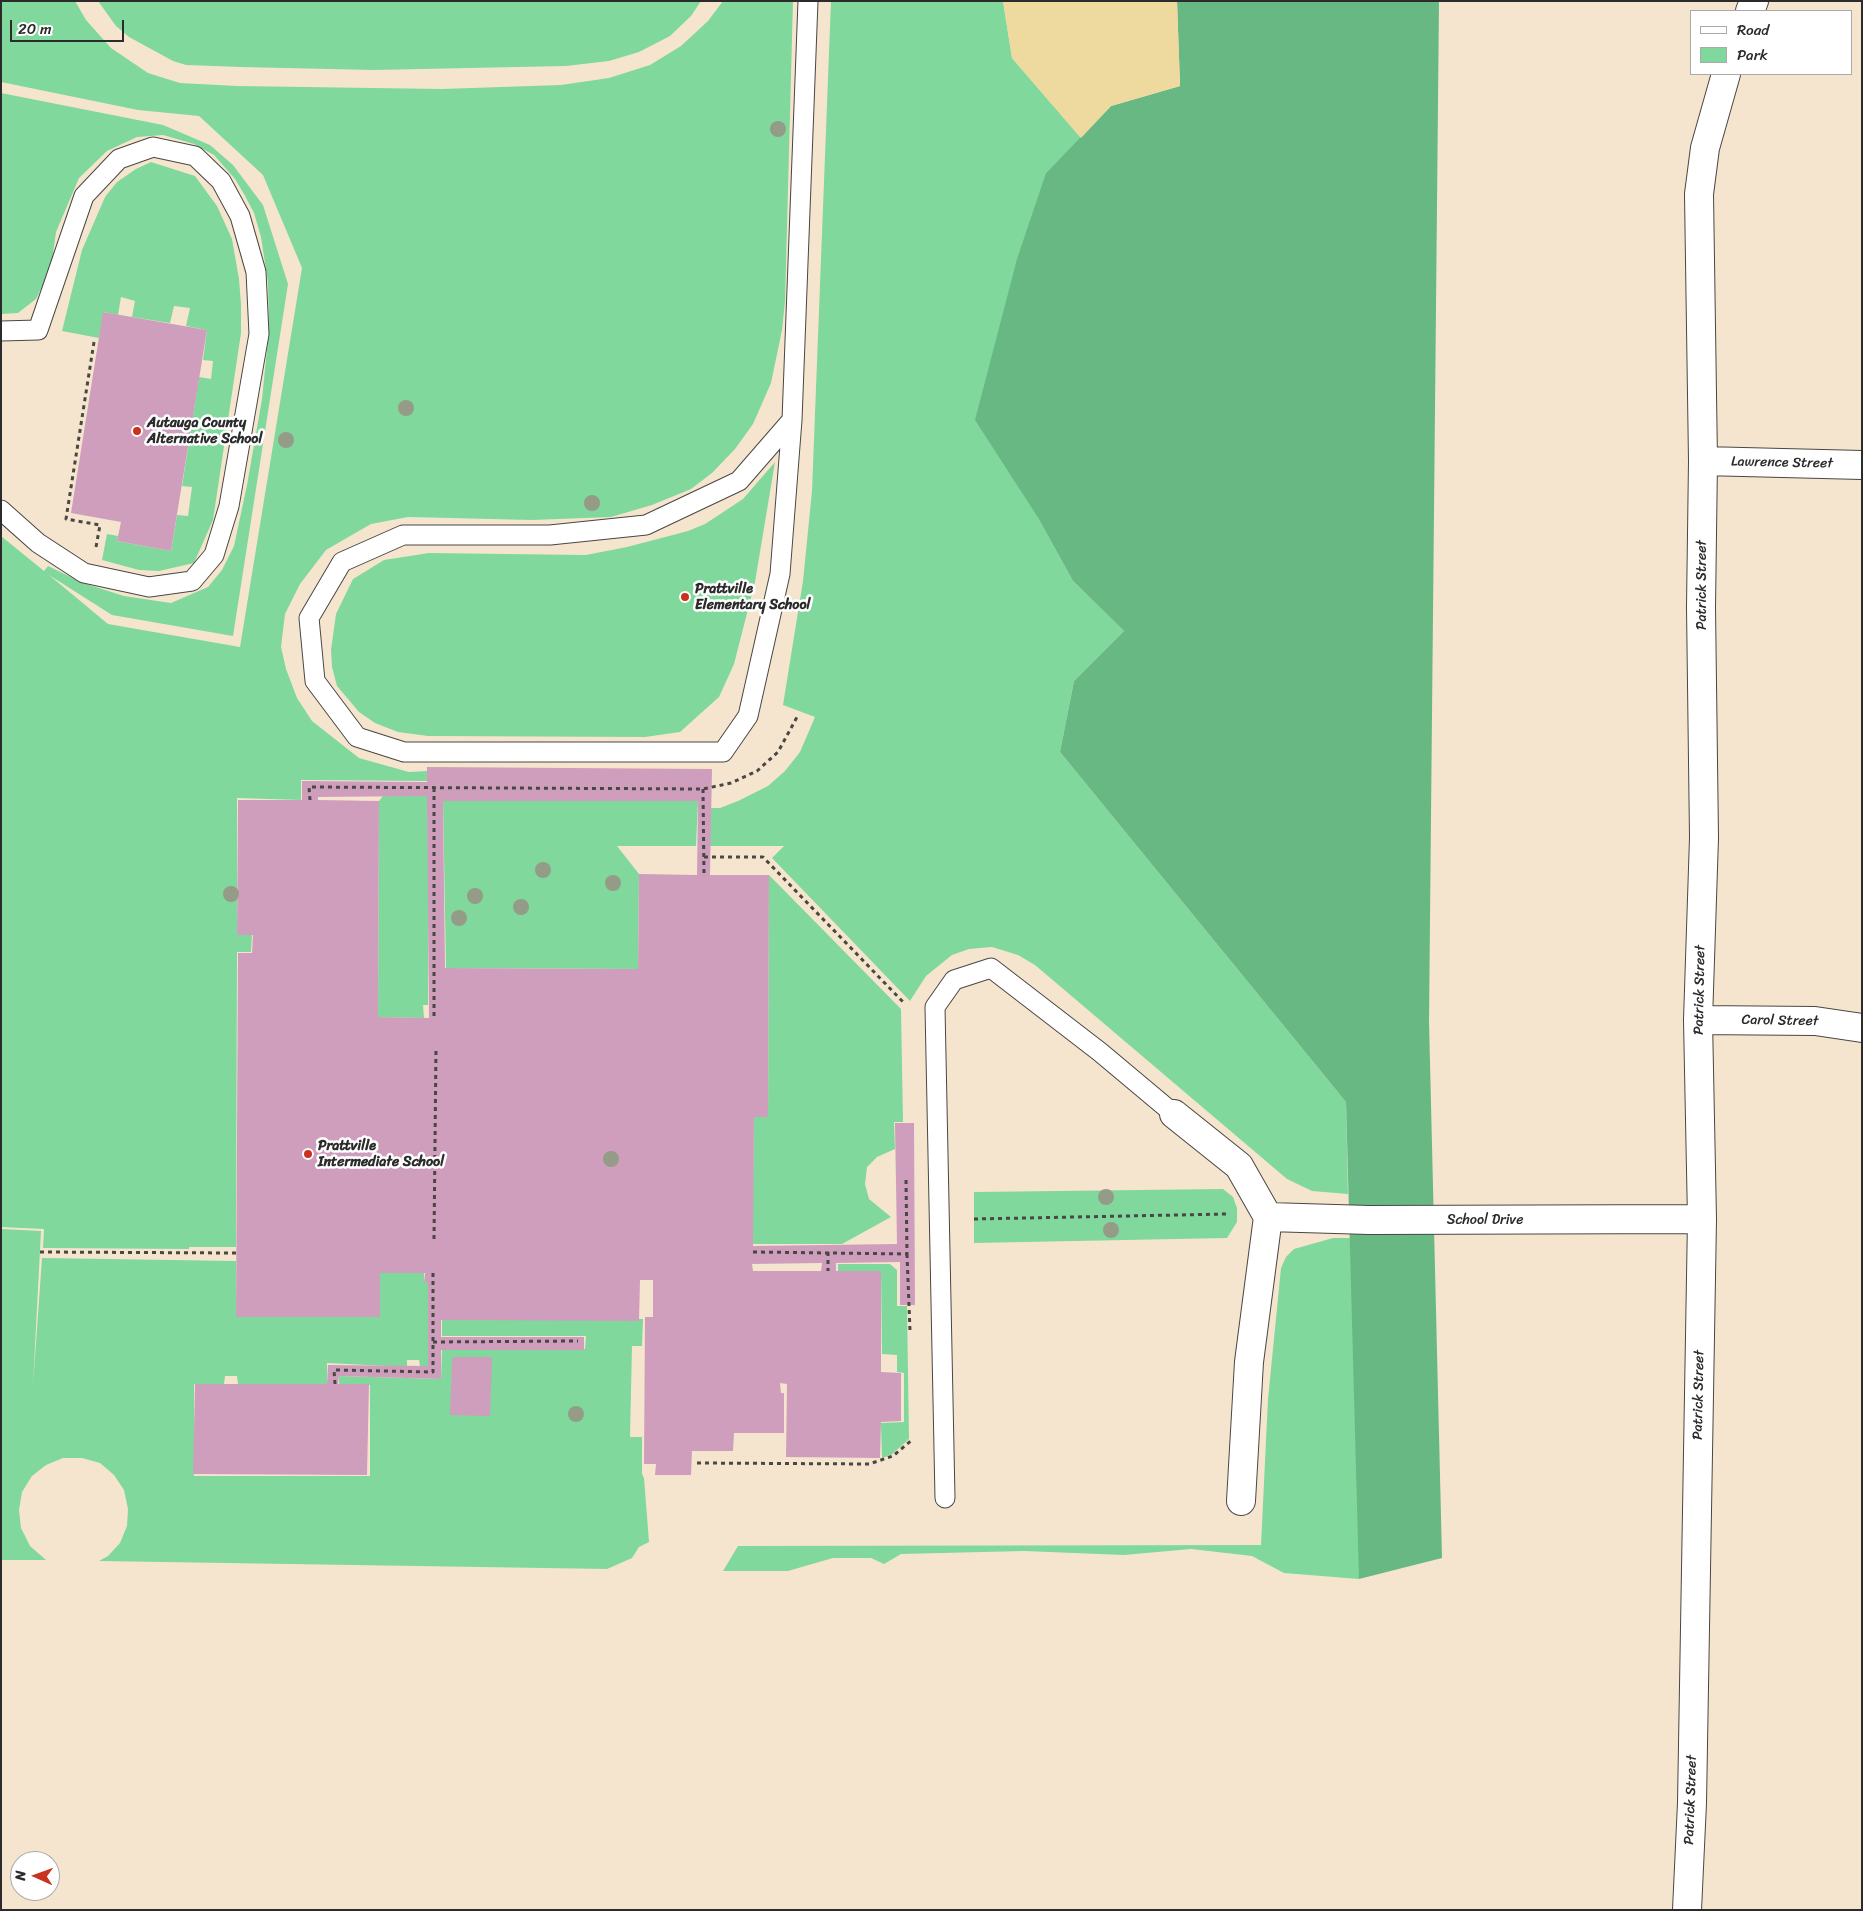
<!DOCTYPE html>
<style>
body{margin:0}
#map{position:relative;width:1863px;height:1911px;overflow:hidden;background:#f6e5ce;font-family:Sriracha,sans-serif}
canvas{display:block}
.frame{position:absolute;inset:0;border:2px solid #2b2b2b;pointer-events:none}
.legend{position:absolute;left:1690px;top:10px;width:162px;height:65px;box-sizing:border-box;background:#fff;border:1px solid #aaa;margin:0;padding:6px 9px;list-style:none;font-size:15px;color:#2b2b2b}
.legend li{display:flex;align-items:center;gap:10px;height:25px}
.legend b{width:25px;border:1px solid #aaa}
.north{position:absolute;left:10px;top:1851px;width:50px;height:50px;box-sizing:border-box;background:#fff;border:1px solid #aaa;border-radius:50%;rotate:272deg;font-size:14px;font-weight:700;line-height:20px;text-align:center;color:#2b2b2b}
.north::after{content:'';display:block;margin:auto;width:18px;height:22px;background:#c8321e;clip-path:polygon(50% 0,100% 100%,50% 72%,0 100%)}
.scale{position:absolute;left:10px;top:20px;width:114px;height:22px;box-sizing:border-box;border:2px solid #2b2b2b;border-top:0;padding-left:6px;font-size:15px;line-height:18px;white-space:nowrap;color:#2b2b2b;-webkit-text-stroke:4px #fff;paint-order:stroke}
</style>
<div id="map">
<canvas width="1863" height="1911"></canvas>
<div class="frame"></div>
<ul class="legend">
<li><b style="height:6px;background:#fff"></b>Road</li>
<li><b style="height:14px;background:#80d89d"></b>Park</li>
</ul>
<div class="north">N</div>
<div class="scale">20 m</div>
</div>
<script>
const ctx = document.querySelector('canvas').getContext('2d');
ctx.lineJoin = 'round';
function fill(path, color) {
  ctx.fillStyle = color;
  ctx.fill(path, 'evenodd');
}
function shape(rows) {
  const path = new Path2D();
  for (const r of rows) {
    path.moveTo(r[0], r[1]);
    for (let i = 2; i < r.length; i += 2) path.lineTo(r[i], r[i + 1]);
  }
  return path;
}
function trace(path, color, width, dash) {
  ctx.strokeStyle = color;
  ctx.lineWidth = width;
  ctx.lineCap = dash ? 'butt' : 'round';
  ctx.setLineDash(dash || []);
  ctx.stroke(path);
}
function label(font, color, halo, rows, align = 'center') {
  ctx.font = font + ' Sriracha,sans-serif';
  ctx.lineWidth = 5;
  ctx.setLineDash([]);
  ctx.textBaseline = 'middle';
  ctx.strokeStyle = halo;
  ctx.fillStyle = color;
  for (const [text, x, y, turn = 0] of rows) {
    ctx.save();
    ctx.translate(x, y);
    ctx.rotate((+turn || 0) * Math.PI / 180);
    ctx.textAlign = isNaN(turn) ? turn : align;
    if (halo) ctx.strokeText(text, 0, 0);
    ctx.fillText(text, 0, 0);
    ctx.restore();
  }
}
const green = shape([
 [1,1,75,1,86,20,111,48,148,73,180,83,237,86,442,89,561,85,609,78,650,65,681,46,708,21,723,1,793,1,785,302,782,330,771,383,753,424,735,449,712,473,691,489,652,505,611,517,532,520,408,517,371,524,326,550,300,584,285,614,281,647,286,669,297,698,312,721,359,758,409,772,427,771,427,781,301,780,301,800,237,798,237,934,252,935,251,952,237,952,236,1247,189,1247,189,1249,43,1248,44,1229,1,1227,1,536,44,571,48,566,83,583,124,596,171,603,208,587,222,570,234,546,247,485,262,399,269,330,268,283,261,237,254,213,244,194,235,179,214,155,194,144,163,135,137,137,107,151,79,178,56,232,51,268,36,299,18,313,1,314,1,93,163,125,210,145,233,165,263,205,288,284,233,636,112,615,49,575,108,624,240,647,302,268,263,175,199,116,138,110,1,82],
 [98,1,701,1,691,16,670,36,639,52,609,61,566,66,374,70,241,67,186,65,173,61,129,37,116,26],
 [831,1,1003,1,1012,58,1081,138,1046,173,1037,516,1073,581,1124,631,1074,681,1060,752,1346,1102,1348,1194,1312,1191,1287,1179,1035,965,1018,955,992,947,969,949,952,955,926,976,910,1001,772,858,784,846,710,846,710,808,720,808,738,801,768,786,785,771,800,752,815,717,783,705,803,581,812,491],
 [151,162,195,176,217,206,232,239,239,279,241,304,241,333,213,520,194,563,159,571,139,570,102,560,107,534,118,536,117,541,171,551,177,515,188,516,192,487,182,486,199,377,211,379,213,361,203,360,207,330,186,326,190,308,174,306,170,323,132,317,135,301,121,297,118,315,104,312,99,338,62,331,82,250,105,197,117,182,136,169],
 [775,462,755,582,734,664,719,697,680,732,645,737,428,736,398,732,375,723,359,712,337,686,332,667,331,650,336,614,353,579,384,560,429,553,586,555,627,547,688,531,705,524,743,499],
 [383,796,427,796,429,801,428,1005,423,1005,424,1018,378,1017,379,801],
 [443,801,698,801,696,846,617,846,639,874,638,969,446,968],
 [769,875,901,1009,903,1122,894,1122,895,1149,877,1157,867,1167,865,1184,869,1199,891,1217,842,1244,752,1244,754,1117,768,1116],
 [1223,1189,1233,1197,1237,1208,1237,1222,1227,1238,974,1243,974,1192],
 [1,1229,41,1231,33,1385,42,1258,236,1261,236,1317,379,1317,379,1271,424,1272,424,1282,428,1282,428,1366,420,1366,419,1360,407,1360,407,1367,327,1363,327,1384,238,1384,237,1376,225,1376,224,1384,194,1384,194,1476,370,1476,370,1385,339,1384,339,1376,441,1379,442,1350,585,1349,586,1336,442,1336,442,1320,643,1319,642,1346,632,1346,630,1437,642,1437,642,1474,644,1478,649,1542,639,1547,632,1558,607,1569,99,1561,108,1556,120,1543,127,1526,128,1509,124,1490,114,1475,100,1463,82,1458,63,1458,46,1465,32,1476,22,1492,19,1510,21,1528,30,1546,46,1560,1,1560],
 [1333,1238,1362,1238,1359,1579,1284,1573,1252,1556,1191,1549,1124,1555,1024,1551,901,1554,884,1564,871,1558,833,1558,788,1571,723,1571,738,1546,1261,1545,1268,1399,1281,1268,1286,1257,1294,1249],
 [838,1264,890,1264,897,1270,897,1306,907,1306,909,1439,891,1455,882,1458,881,1423,904,1422,904,1373,897,1372,897,1355,882,1354,881,1273,838,1273]
]);
const forest = shape([
 [1177,1,1439,1,1429,1021,1442,1558,1359,1579,1346,1102,1060,752,1074,681,1124,631,1073,581,1037,516,975,420,1017,259,1046,173,1111,106,1180,86]
]);
const sand = shape([
 [1003,1,1177,1,1180,86,1111,106,1081,138,1012,58]
]);
const building = shape([
 [103,312,207,330,171,551,117,541,121,522,71,513],
 [427,767,712,769,710,875,769,875,768,1117,754,1117,753,1246,897,1244,895,1123,914,1123,915,1305,900,1305,900,1262,836,1263,836,1271,881,1271,881,1372,901,1373,901,1421,881,1422,880,1458,786,1457,787,1384,780,1383,781,1393,784,1393,784,1433,734,1433,733,1451,692,1451,691,1475,655,1475,656,1464,644,1464,645,1317,653,1317,653,1280,640,1280,639,1321,441,1320,441,1337,584,1337,584,1350,441,1350,441,1379,339,1376,338,1384,369,1384,367,1475,193,1474,195,1384,327,1384,328,1365,428,1366,428,1282,424,1283,425,1273,380,1273,380,1317,236,1317,238,953,252,953,253,935,237,935,238,800,302,800,302,781,427,782],
 [427,796,429,1018,378,1017,379,801,318,800,318,797],
 [443,801,698,801,697,875,639,874,638,969,445,968],
 [822,1263,821,1271,753,1271,752,1264],
 [452,1357,492,1357,490,1416,450,1415]
]);
const path = shape([
 [94,342,66,519,100,525,96,547],
 [434,788,434,1017],
 [703,789,704,875],
 [310,800,309,787,703,789,731,783,757,771,778,752,797,717],
 [704,857,763,857,905,1004],
 [974,1219,1227,1214],
 [434,1239,436,1048],
 [40,1252,236,1253],
 [753,1252,907,1254,906,1180],
 [828,1252,828,1271],
 [907,1254,910,1331],
 [433,1342,578,1341],
 [335,1384,334,1370,433,1372,433,1273],
 [697,1463,869,1464,893,1456,913,1439]
]);
const service = shape([
 [1,331,38,330,84,196,119,159,153,147,195,156,221,181,240,216,256,272,259,334,229,506,214,555,192,581,149,587,84,573,38,543,1,510],
 [792,420,739,481,646,525,550,535,403,535,342,562,309,618,315,681,357,737,404,752,723,752,748,716,780,574,792,420,808,1],
 [945,1498,935,1007,954,980,991,968,1100,1052,1174,1114]
]);
const minor = shape([
 [1750,11,1754,1],
 [1703,461,1862,465],
 [1698,1020,1815,1021,1862,1028],
 [1174,1114,1239,1166,1268,1217,1249,1362,1241,1501],
 [1268,1217,1369,1220,1702,1219],
 [1687,1910,1692,1803,1702,1219,1698,1020,1704,838,1701,607,1703,461,1699,194,1705,148,1726,74]
]);
const trees = [
 [778,129],
 [406,408],
 [286,440],
 [592,503],
 [543,870],
 [613,883],
 [231,894],
 [475,896],
 [521,907],
 [459,918],
 [611,1159],
 [1106,1197],
 [1111,1230],
 [576,1414]
];
const markers = [
 [137,431,5,"#c8321e"],
 [685,597,5,"#c8321e"],
 [308,1154,5,"#c8321e"]
];
const poiNames = [
 ["Autauga County",147,423],
 ["Alternative School",147,439],
 ["Prattville",695,589],
 ["Elementary School",695,605],
 ["Prattville",318,1146],
 ["Intermediate School",318,1162]
];
const streetNames = [
 ["Lawrence Street",1782,463,1],
 ["Patrick Street",1702,585,-90],
 ["Patrick Street",1700,990,-89],
 ["Carol Street",1780,1021,1],
 ["School Drive",1485,1220],
 ["Patrick Street",1699,1395,-89],
 ["Patrick Street",1691,1800,-88]
];
fill(green, '#80d89d');
fill(forest, '#68b884');
fill(sand, '#eeda9e');
fill(building, '#cf9ebc');
trace(service, '#494743', 21);
trace(minor, '#494743', 30);
trace(path, '#494743', 3, [4, 4]);
trace(service, '#fff', 19);
trace(minor, '#fff', 28);
ctx.fillStyle = '#949b87';
for (const [x, y] of trees) {
  ctx.beginPath();
  ctx.arc(x, y, 8, 0, 2 * Math.PI);
  ctx.fill();
}
for (const [x, y, r, color] of markers) {
  const dot = new Path2D();
  dot.arc(x, y, r, 0, 2 * Math.PI);
  ctx.fillStyle = color;
  ctx.fill(dot);
  trace(dot, '#fff', 2);
}
label('bold 14px', '#2b2b2b', '#fff', poiNames, 'left');
label('14px', '#2b2b2b', '#fff', streetNames);
</script>
